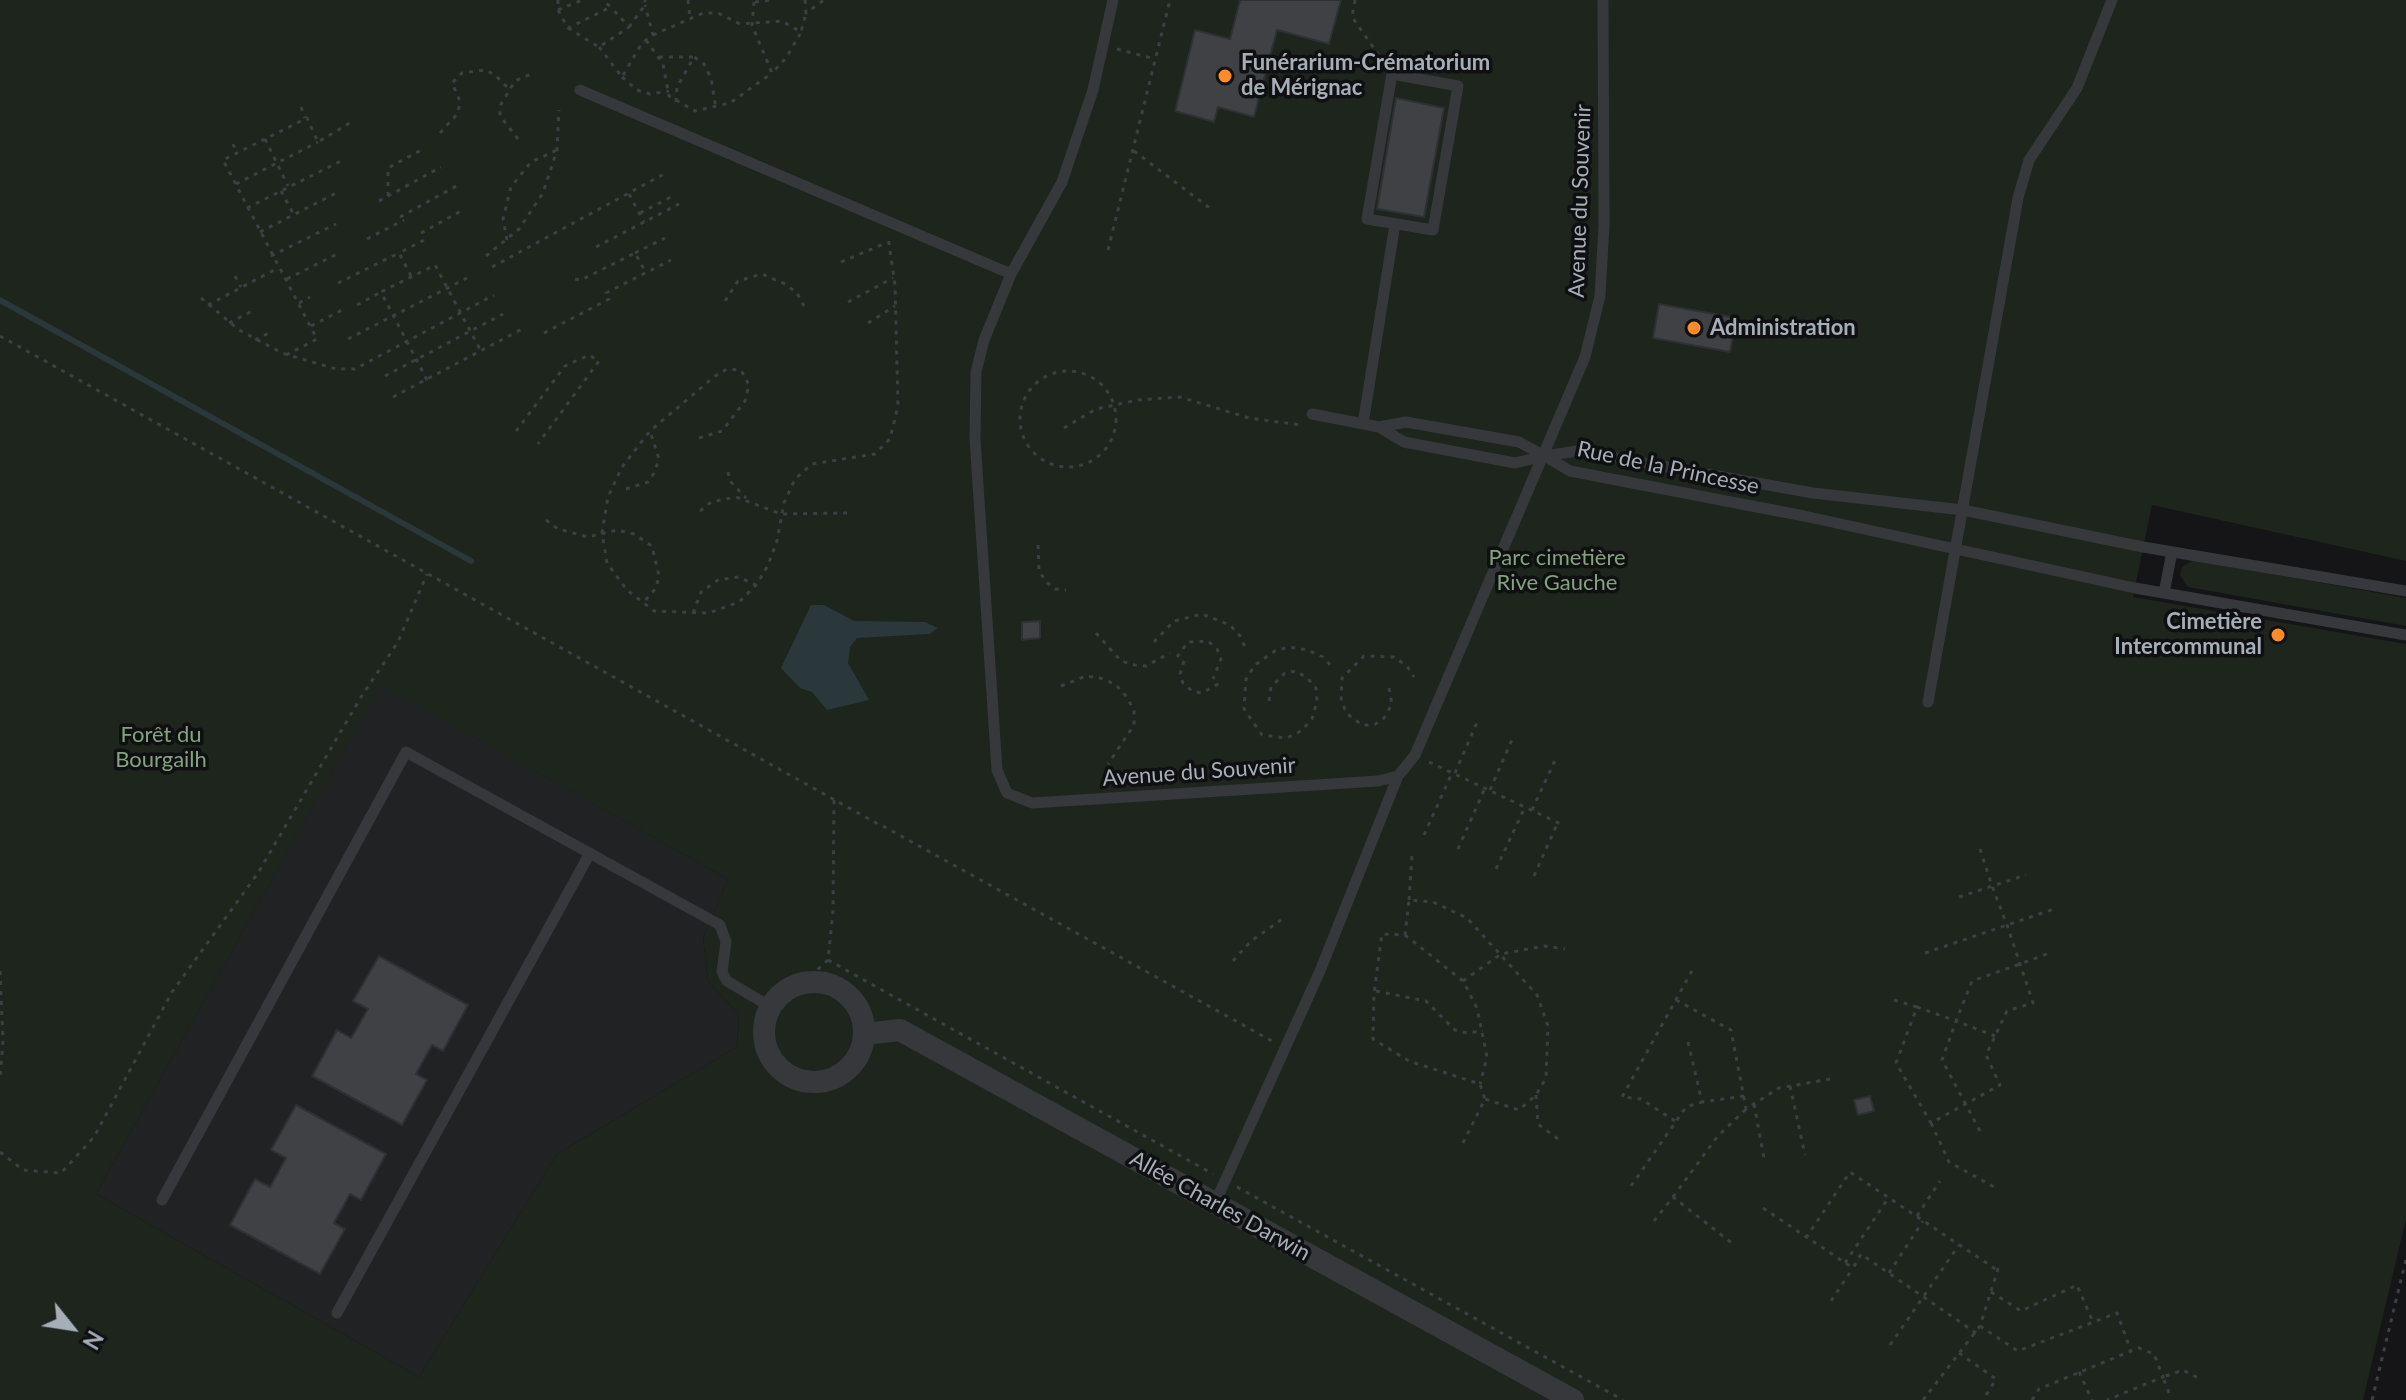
<!DOCTYPE html>
<meta charset="utf-8">
<style>
body{margin:0}
#map{position:relative;width:2406px;height:1400px;overflow:hidden;background:#151517;font-family:Lato,sans-serif}
canvas{display:block}
.north{position:absolute;left:32px;top:1288px;width:80px;height:80px;-webkit-text-stroke:6px #101012;paint-order:stroke;rotate:120deg;font-size:22px;font-weight:700;line-height:32px;text-align:center;color:#a6afb8}
.north::after{content:'';display:block;margin:auto;width:28px;height:36px;background:#a6afb8;clip-path:polygon(50% 0,100% 100%,50% 72%,0 100%)}
</style>
<div id="map">
<canvas width="2406" height="1400"></canvas>
<div class="north">N</div>
</div>
<script>
const ctx = document.querySelector('canvas').getContext('2d');
ctx.lineJoin = 'round';
function fill(path, color) {
  ctx.fillStyle = color;
  ctx.fill(path, 'evenodd');
}
function shape(rows) {
  const path = new Path2D();
  for (const r of rows) {
    if (r.length === 3) {
      path.moveTo(r[0] + r[2], r[1]);
      path.arc(r[0], r[1], r[2], 0, 2 * Math.PI);
      continue;
    }
    path.moveTo(r[0], r[1]);
    for (let i = 2; i < r.length; i += 2) path.lineTo(r[i], r[i + 1]);
  }
  return path;
}
function trace(path, color, width, dash) {
  ctx.strokeStyle = color;
  ctx.lineWidth = width;
  ctx.lineCap = dash ? 'butt' : 'round';
  ctx.setLineDash(dash || []);
  ctx.stroke(path);
}
function label(font, color, halo, rows, align = 'center') {
  ctx.font = font + ' Lato,sans-serif';
  ctx.lineWidth = 7;
  ctx.setLineDash([]);
  ctx.textBaseline = 'middle';
  ctx.strokeStyle = halo;
  ctx.fillStyle = color;
  for (const [text, x, y, turn = 0] of rows) {
    ctx.save();
    ctx.translate(x, y);
    ctx.rotate((+turn || 0) * Math.PI / 180);
    ctx.textAlign = isNaN(turn) ? turn : align;
    if (halo) ctx.strokeText(text, 0, 0);
    ctx.fillText(text, 0, 0);
    ctx.restore();
  }
}
const built = shape([
 [381,684,728,879,703,938,708,981,739,1015,737,1047,557,1154,419,1377,96,1194]
]);
const green = shape([
 [0,0,2406,0,2406,561,2152,505,2133,597,2406,644,2406,1219,2363,1400,0,1400],
 [381,685,728,879,703,938,708,981,739,1015,737,1047,557,1154,419,1377,96,1194],
 [2193,560,2406,598,2406,626,2188,587,2180,575,2182,567]
]);
const water = shape([
 [811,605,824,605,854,621,925,622,938,628,929,634,857,638,850,647,848,663,869,700,827,710,812,692,800,688,781,668]
]);
const stream = shape([
 [0,300,471,561]
]);
const building = shape([
 [1240,0,1341,0,1329,44,1277,30,1254,117,1218,107,1214,122,1175,111,1195,30,1230,39,1240,0],
 [1396,98,1444,108,1424,217,1377,209,1396,98],
 [1659,304,1736,318,1730,352,1653,338,1659,304],
 [1040,621,1040,638,1022,640,1022,622,1040,621],
 [379,956,468,1005,443,1051,432,1045,416,1074,427,1080,402,1125,312,1076,337,1030,351,1038,368,1009,353,1001,379,956],
 [1870,1096,1874,1111,1858,1115,1854,1100,1870,1096],
 [296,1105,386,1154,361,1200,350,1194,334,1223,345,1229,320,1274,230,1225,255,1179,270,1187,286,1158,271,1150,296,1105]
]);
const path = shape([
 [558,0,558,10,582,0],
 [688,0,690,18],
 [805,0,806,13,824,0],
 [1355,0,1352,17,1383,61],
 [754,2,752,25,772,73,786,58,800,34],
 [755,2,771,0],
 [558,10,568,28,611,7,602,0],
 [629,27,645,5,645,0],
 [568,28,599,47,629,27,611,7],
 [653,35,703,13,718,13,740,24,782,21,801,32,806,13],
 [646,40,663,64,669,96,695,111,730,103,772,73],
 [599,47,622,77,642,43,653,35,645,5],
 [1117,49,1155,59],
 [659,57,694,57],
 [622,77,637,90,650,94,669,91],
 [676,102,677,87,694,57,704,64,711,78,716,109],
 [301,107,305,118],
 [440,133,458,113,460,101,452,83,462,73,485,70,495,75,508,88],
 [265,139,288,186],
 [518,139,500,116,500,106,515,81,533,73],
 [233,144,237,153],
 [1134,151,1211,209],
 [236,184,318,142],
 [281,191,294,215],
 [629,194,644,222],
 [388,196,388,168,423,149],
 [379,201,441,167],
 [247,208,343,160],
 [640,213,671,197],
 [400,217,460,184],
 [260,232,338,192],
 [421,233,461,211],
 [367,239,404,220],
 [507,240,503,219,511,187,531,162,557,150],
 [596,247,679,204],
 [1108,250,1170,0],
 [635,253,665,238],
 [271,256,336,224],
 [486,256,519,229,543,193,557,150,559,110],
 [841,262,886,243],
 [492,267,664,174],
 [235,276,241,287],
 [411,276,399,253,428,238],
 [287,279,337,254],
 [575,279,581,280,635,253,646,273],
 [338,283,399,253],
 [201,298,239,330,282,353,336,369,355,369,494,295],
 [725,301,738,281,762,274,785,284,797,293,804,306],
 [848,302,893,278],
 [299,303,310,297],
 [208,305,278,268],
 [357,305,381,292],
 [229,323,254,310],
 [868,323,895,306],
 [311,326,342,310],
 [544,333,609,299,606,293,671,260],
 [0,336,878,824],
 [348,339,467,278],
 [255,340,269,333],
 [286,355,317,339,223,160,307,118,318,142,353,121],
 [1068,419,48],
 [385,376,503,314],
 [427,380,381,292,435,265,481,351],
 [393,397,524,328],
 [1064,428,1096,409,1138,400,1180,397,1249,418,1301,425],
 [516,431,565,366,589,355,599,361,538,444],
 [699,438,722,431,745,401,749,385,741,370,727,369,715,376,650,431,622,467,608,497,602,533,607,563,627,590,654,611,709,613,739,602,757,584,768,565,777,541,784,503,795,479,812,464,875,454,890,439,898,406,895,285,888,237],
 [728,472,730,481,746,498],
 [626,489,648,482,654,473,659,459,650,431],
 [700,511,711,502,736,497,781,514,847,513],
 [546,520,558,529,588,537,617,530,634,534,652,546,659,576,656,588,643,603],
 [1038,545,1039,570,1045,581,1055,589,1066,590],
 [693,613,701,592,718,580,739,577,756,585],
 [1096,633,1121,661,1135,665,1146,666,1170,653],
 [1154,642,1174,621,1202,614,1230,625,1241,637,1246,650],
 [1177,657,1188,642,1208,641,1217,649,1221,659,1213,679],
 [1184,661,1180,674,1183,683,1192,691,1202,693,1220,683],
 [1061,686,1086,676,1100,678,1115,684,1127,697,1134,711,1134,725,1108,764],
 [1389,688,1392,704,1384,718,1374,725,1362,725,1346,713,1341,698,1342,678,1364,656,1394,657,1407,666,1414,677],
 [1269,701,1271,687,1285,673,1296,671,1307,678,1316,688,1317,701,1312,719,1301,731,1287,738,1262,735,1244,709,1246,679,1255,665,1275,651,1289,647,1308,650,1323,657,1332,667],
 [1429,762,1563,825],
 [1455,773,1479,718],
 [1490,790,1514,735],
 [1532,810,1557,756],
 [883,826,1272,1041],
 [1424,835,1452,773],
 [1458,849,1485,788],
 [1980,849,1992,886,2007,925,2033,1003,2007,1011,1986,1055,2000,1085,1931,1123,1896,1063,1917,1007,1956,1021,1972,981,2020,964,2052,952],
 [1496,869,1525,807],
 [1534,876,1558,822],
 [1959,897,2026,875],
 [1409,900,1412,855],
 [1405,935,1463,981,1477,1008,1487,1057,1480,1084],
 [1925,953,2057,908],
 [828,960,1213,1174],
 [1233,961,1251,941,1281,920],
 [0,971,3,1041,0,1079],
 [1463,981,1501,954,1545,946,1565,949],
 [803,983,828,960,833,911,834,800],
 [1376,991,1426,1001,1455,1030,1467,1033,1483,1031],
 [1676,1000,1731,1030,1746,1109,1779,1088,1830,1079],
 [1894,1000,1917,1007],
 [1688,1042,1702,1102,1744,1096],
 [1790,1086,1805,1155],
 [1536,1095,1538,1124,1562,1142],
 [1754,1104,1764,1158],
 [1675,1121,1641,1099,1622,1097,1694,967],
 [1931,1123,1949,1162,1996,1188],
 [1980,1131,1942,1060,1956,1021,1995,1036],
 [1463,1143,1485,1099,1480,1084,1409,1061,1373,1039,1374,993,1382,934,1405,935,1409,900,1433,902,1467,918,1537,995,1548,1026,1546,1078,1536,1095,1519,1110,1485,1099],
 [0,1152,23,1170,61,1173,94,1137,172,992,258,873,361,697,398,642,427,574],
 [1631,1186,1686,1107,1702,1102],
 [1237,1187,1623,1400],
 [1673,1197,1717,1137,1746,1109],
 [1763,1208,1853,1268,1861,1254,1976,1333],
 [1917,1216,1940,1181],
 [1654,1221,1673,1197,1733,1244],
 [1806,1238,1850,1172,1997,1270],
 [1845,1263,1889,1197],
 [1889,1273,1923,1221],
 [1991,1292,2021,1311,2077,1285,2093,1322],
 [1831,1301,1853,1268],
 [1980,1326,2018,1351,2117,1313,2131,1351],
 [1890,1345,1959,1245],
 [1959,1353,1996,1379,1983,1400],
 [2079,1372,2092,1400],
 [2169,1393,2163,1377,2183,1370,2198,1378],
 [1923,1400,1980,1326,1999,1266],
 [2032,1400,2039,1389,2131,1351,2139,1348,2154,1354,2163,1377,2107,1400],
 [2372,1400,2406,1259]
]);
const lane = shape([
 [1113,0,1093,90,1062,182,1011,274,984,340,976,372,975,439,997,770,1007,793,1032,803,1378,781,1398,776,1415,755,1585,357,1600,296,1604,225,1603,0],
 [1392,74,1458,86,1433,230,1367,219,1392,74],
 [580,90,1011,274],
 [1312,414,1379,427,1404,442,1515,463,1545,456,1519,442,1406,422,1379,427],
 [1363,424,1395,224],
 [2406,591,2143,547,1963,510,1813,493,1577,451,1545,456,1570,471,1804,516,2135,588,2406,635],
 [2164,593,2172,552],
 [1928,702,2018,198,2029,160,2077,88,2112,0],
 [162,1200,406,752,720,925,726,942,722,972,727,981,771,1007],
 [1215,1203,1320,971,1398,776],
 [337,1313,590,853]
]);
const street = shape([
 [814,1032,50],
 [864,1034,900,1030,1573,1400]
]);
const markers = [
 [1225,76,8,"#fd8b27"],
 [1694,328,8,"#fd8b27"],
 [2278,635,8,"#fd8b27"]
];
const poiNames = [
 ["Funérarium-Crématorium",1241,63],
 ["de Mérignac",1241,88],
 ["Administration",1710,328],
 ["Cimetière",2262,622,"right"],
 ["Intercommunal",2262,647,"right"]
];
const streetNames = [
 ["Avenue du Souvenir",1580,201,-88],
 ["Rue de la Princesse",1668,468,12],
 ["Avenue du Souvenir",1199,772,-4],
 ["Allée Charles Darwin",1220,1206,29]
];
const parkNames = [
 ["Parc cimetière",1557,558],
 ["Rive Gauche",1557,583],
 ["Forêt du",161,735],
 ["Bourgailh",161,760]
];
fill(built, '#212224');
fill(green, '#1d251d');
fill(water, '#2a383c');
trace(stream, '#2a383c', 6);
fill(building, '#3f4144');
trace(building, '#2f3033', 2);
trace(path, '#3c3f44', 3, [4, 6]);
trace(lane, '#36383c', 11);
trace(street, '#36383c', 22);
for (const [x, y, r, color] of markers) {
  const dot = new Path2D();
  dot.arc(x, y, r, 0, 2 * Math.PI);
  ctx.fillStyle = color;
  ctx.fill(dot);
  trace(dot, '#101012', 3);
}
label('bold 22px', '#a6afb8', '#101012', poiNames, 'left');
label('22px', '#a6afb8', '#101012', streetNames);
label('22px', '#81a47c', '#101012', parkNames);
</script>
